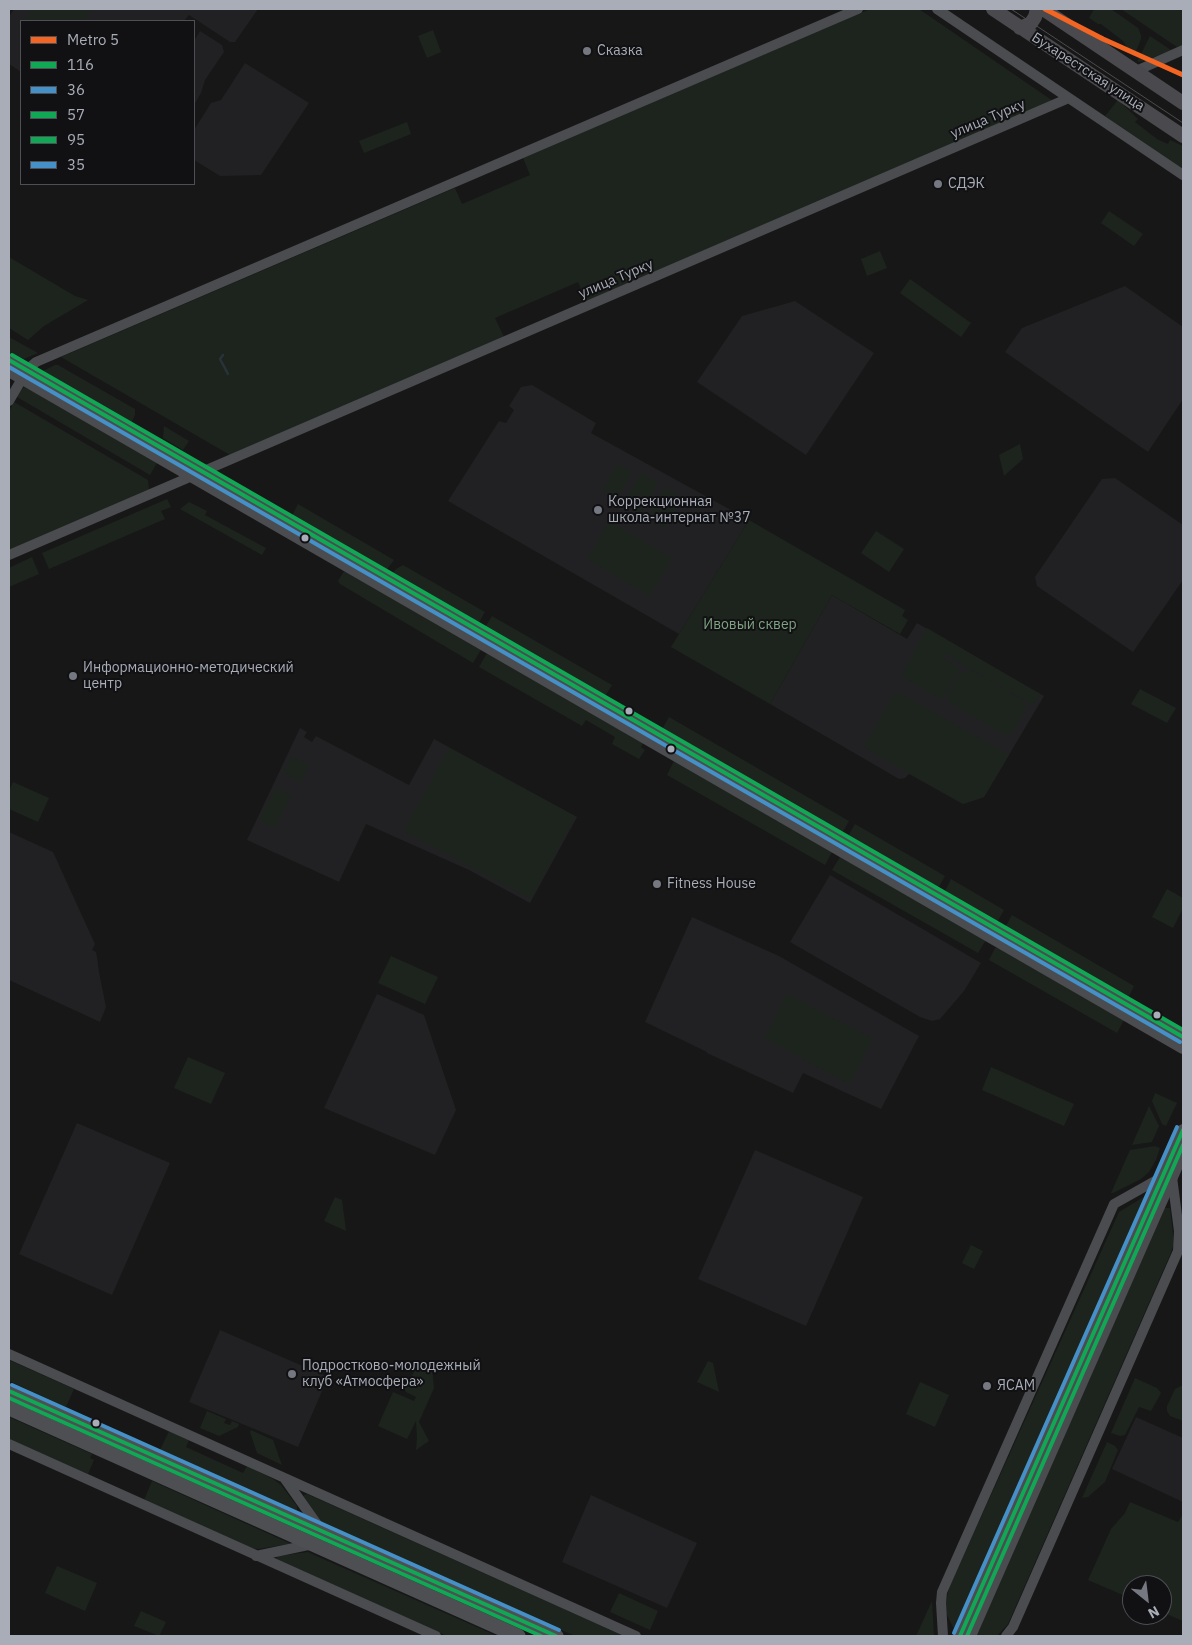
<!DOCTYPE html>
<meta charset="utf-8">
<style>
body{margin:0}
#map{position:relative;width:1192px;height:1645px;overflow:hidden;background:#171717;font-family:"IBM Plex Sans",sans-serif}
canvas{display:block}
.frame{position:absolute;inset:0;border:10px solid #a8adb8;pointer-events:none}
.legend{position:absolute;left:20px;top:20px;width:175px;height:165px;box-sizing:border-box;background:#111113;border:1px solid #4d4f55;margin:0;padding:6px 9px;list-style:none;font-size:15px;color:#a8adb8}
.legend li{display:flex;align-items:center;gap:10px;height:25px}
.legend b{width:25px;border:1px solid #4d4f55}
.north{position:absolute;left:1122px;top:1575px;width:50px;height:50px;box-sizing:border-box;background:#111113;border:1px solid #4d4f55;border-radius:50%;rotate:151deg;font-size:14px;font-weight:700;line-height:20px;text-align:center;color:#a8adb8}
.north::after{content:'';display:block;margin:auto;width:18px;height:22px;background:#757880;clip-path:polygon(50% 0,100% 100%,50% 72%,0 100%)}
</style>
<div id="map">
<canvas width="1192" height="1645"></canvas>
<div class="frame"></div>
<ul class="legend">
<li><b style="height:6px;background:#f26522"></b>Metro 5</li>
<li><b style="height:6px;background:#10a855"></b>116</li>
<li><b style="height:6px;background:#4590c7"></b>36</li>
<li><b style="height:6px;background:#10a855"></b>57</li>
<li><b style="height:6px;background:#10a855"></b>95</li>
<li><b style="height:6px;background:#4590c7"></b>35</li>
</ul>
<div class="north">N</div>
</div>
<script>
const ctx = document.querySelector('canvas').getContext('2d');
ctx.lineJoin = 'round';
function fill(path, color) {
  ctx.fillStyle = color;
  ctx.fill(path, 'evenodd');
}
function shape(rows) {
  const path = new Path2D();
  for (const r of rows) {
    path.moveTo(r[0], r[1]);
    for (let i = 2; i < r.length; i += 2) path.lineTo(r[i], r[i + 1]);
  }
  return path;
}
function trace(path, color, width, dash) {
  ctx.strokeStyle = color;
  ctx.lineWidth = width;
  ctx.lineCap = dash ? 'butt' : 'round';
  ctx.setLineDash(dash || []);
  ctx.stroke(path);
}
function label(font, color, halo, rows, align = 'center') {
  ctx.font = font + ' "IBM Plex Sans",sans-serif';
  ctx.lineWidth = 4;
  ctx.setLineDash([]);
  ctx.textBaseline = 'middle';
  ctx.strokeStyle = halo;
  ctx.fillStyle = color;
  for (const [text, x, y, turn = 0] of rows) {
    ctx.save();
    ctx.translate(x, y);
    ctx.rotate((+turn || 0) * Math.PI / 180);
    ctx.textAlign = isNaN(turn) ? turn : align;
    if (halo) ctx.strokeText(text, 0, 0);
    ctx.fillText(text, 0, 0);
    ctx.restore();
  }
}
const built = shape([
 [14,9,258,9,235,42,230,42,189,15,184,21,21,21,21,72,9,64,9,17],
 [200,31,222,45,224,52,205,80,201,93,194,105,194,41],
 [245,63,309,103,261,175,220,176,194,160,194,130,211,103,221,100],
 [1125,286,1183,327,1183,399,1148,452,1005,352,1022,328],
 [795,301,874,353,806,455,697,382,742,316],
 [532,385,596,423,591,433,749,520,679,634,448,501,499,421,506,423,514,410,509,406,521,387],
 [1115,478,1183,525,1183,580,1133,652,1037,586,1035,577,1102,479],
 [832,595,907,639,917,623,1044,696,984,797,963,804,909,774,905,778,899,779,770,704],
 [300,728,307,732,304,737,312,742,316,736,409,785,434,739,577,817,530,903,469,870,366,824,339,882,247,840],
 [9,832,53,852,95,944,92,950,96,952,97,957,99,972,106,1007,100,1022,9,980],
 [830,875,981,963,964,991,940,1019,932,1021,920,1017,790,942],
 [692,917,779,956,919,1036,881,1109,803,1073,793,1093,707,1053,707,1052,645,1022],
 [377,994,424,1015,456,1110,435,1155,324,1108],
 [77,1123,170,1163,112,1295,19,1254],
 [755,1150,863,1197,806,1326,698,1279],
 [220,1330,328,1377,298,1447,189,1402],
 [1136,1417,1183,1438,1183,1502,1112,1469],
 [591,1495,697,1543,667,1608,562,1562]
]);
const green = shape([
 [32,9,92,9,84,21,24,21],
 [870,9,919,9,1053,101,586,301,578,282,495,318,504,337,230,455,61,357,455,188,462,204,530,175,523,158],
 [1094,9,1111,9,1138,28,1141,35,1141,39,1134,56,1131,54,1123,41,1101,24,1098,24,1089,18],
 [1121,9,1183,9,1183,45,1177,47],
 [433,30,441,52,427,58,418,36],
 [1150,36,1171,50,1145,61,1137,62],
 [1118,100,1138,119,1135,122,1157,139,1168,144,1170,140,1183,146,1183,169,1105,116],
 [407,122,411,134,364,153,359,141],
 [1109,211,1143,234,1134,246,1101,223],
 [880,251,887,268,867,276,861,259],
 [9,257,75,296,88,300,44,326,28,340,9,328],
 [910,279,971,323,961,337,900,293],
 [9,337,38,353,24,359,13,354,11,357,9,356],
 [55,365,58,365,135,409,135,415,130,425,39,373],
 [25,387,157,463,150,475,17,397,21,389],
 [14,402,148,480,149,490,9,550,9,411],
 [164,426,189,441,183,450,163,438],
 [1020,444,1023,459,1004,476,999,455],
 [617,464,632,472,618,498,603,489],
 [641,473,658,483,640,514,623,504],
 [665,488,683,498,665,528,648,518],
 [167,499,171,507,161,511,165,519,49,569,42,553],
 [189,502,207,511,205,515,266,548,262,555,180,509],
 [298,504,394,560,385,572,291,518],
 [749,520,905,610,902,616,908,620,900,634,832,595,770,704,671,647],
 [609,522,672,558,650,596,587,559],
 [876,531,904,549,889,572,861,553],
 [32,557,39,574,9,587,9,568],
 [403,565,485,612,477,626,391,576,396,569],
 [344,571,481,650,473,663,340,584,338,581],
 [492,616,612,685,604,698,484,629],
 [927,628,1040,694,1033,705,944,654,941,657,960,668,942,700,901,676],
 [487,653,643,743,641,747,645,750,639,759,612,744,615,737,586,720,582,726,479,667],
 [966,670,970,670,1021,699,1025,703,1025,712,1012,733,1004,734,949,702,947,697,948,693,959,674],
 [1140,689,1176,708,1167,723,1131,704],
 [896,691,1009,755,984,797,963,804,864,747],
 [669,717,849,821,841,835,661,731],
 [449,748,575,816,531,899,404,831],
 [292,756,309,765,300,782,283,772],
 [674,761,832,852,825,865,667,775],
 [13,782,49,798,38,822,9,809,9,791],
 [276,788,291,796,275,828,259,820],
 [855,824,945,876,940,885,935,889,847,838],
 [840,857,986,940,978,953,832,870],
 [951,879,1004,910,996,924,945,895,946,889],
 [1167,889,1183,898,1183,908,1173,928,1152,917],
 [1012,915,1134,986,1127,1000,1004,929],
 [995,948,998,948,1124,1020,1117,1033,989,960],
 [391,956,438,977,425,1004,378,983],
 [787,994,873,1039,849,1084,764,1038],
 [188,1057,225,1073,211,1104,174,1088],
 [991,1067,1074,1104,1064,1126,982,1090],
 [1155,1093,1177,1103,1166,1126,1162,1124,1152,1101],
 [1149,1106,1159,1126,1152,1142,1132,1145],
 [1155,1146,1160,1148,1156,1160,1149,1172,1141,1179,1113,1193,1111,1193,1130,1150],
 [1145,1196,1146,1199,956,1633,946,1613,946,1602,949,1588,1119,1212],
 [335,1197,342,1200,346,1231,324,1221],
 [1165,1208,1170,1208,1174,1244,1170,1255,1008,1624,997,1636,975,1636],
 [971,1245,983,1251,974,1269,962,1263],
 [9,1360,74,1389,66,1407,9,1381],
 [708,1361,713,1363,719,1392,697,1382],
 [425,1364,432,1368,434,1388,419,1422,429,1441,416,1450,417,1438,416,1421,407,1439,378,1426,393,1392,414,1401,416,1397,406,1392,405,1390,403,1390,399,1388,402,1382,407,1385,415,1370,420,1366],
 [1135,1378,1157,1388,1161,1393,1151,1411,1139,1407,1125,1435,1120,1436,1111,1433],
 [920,1382,949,1395,935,1427,906,1414],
 [1183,1385,1183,1421,1170,1416,1167,1411,1167,1406,1175,1389],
 [207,1411,226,1419,224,1423,230,1425,232,1421,239,1424,238,1427,219,1436,200,1428],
 [9,1417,92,1454,90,1458,94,1460,88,1474,9,1439],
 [251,1430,273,1440,282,1465,257,1453,250,1432],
 [169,1431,189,1440,186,1447,243,1473,247,1466,273,1479,281,1485,297,1506,297,1510,295,1511,160,1450],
 [1107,1442,1115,1446,1118,1450,1105,1482,1088,1497,1082,1498],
 [152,1481,289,1543,289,1544,258,1549,251,1548,144,1500],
 [307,1494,622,1635,575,1636,324,1524,320,1521,304,1497,304,1495],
 [1130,1502,1178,1522,1183,1514,1183,1621,1162,1612,1162,1585,1132,1585,1132,1599,1088,1580,1111,1529,1125,1513],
 [308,1552,312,1554,497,1636,447,1636,276,1559,278,1556],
 [57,1566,97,1583,85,1611,45,1593],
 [619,1593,658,1611,650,1630,610,1612],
 [932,1601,934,1636,916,1636],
 [141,1611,166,1622,159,1636,134,1626]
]);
const stream = shape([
 [223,355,220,359,228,374]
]);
const minor = shape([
 [937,9,1183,175],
 [1136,71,1183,50],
 [9,401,27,370,36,362,858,9],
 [9,555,1069,98],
 [9,1354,636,1636],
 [9,1444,436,1636],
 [285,1479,321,1530],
 [256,1556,313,1544],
 [943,1636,941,1603,942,1592,1114,1204,1162,1177],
 [1006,1636,1013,1627,1178,1251,1179,1231,1172,1177]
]);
const tertiary = shape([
 [9,360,1183,1037],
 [9,371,1183,1048],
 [960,1636,1183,1130],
 [970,1636,1183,1152]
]);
const secondary = shape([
 [993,9,1183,136],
 [1043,9,1183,103],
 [1020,28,1031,23,1035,17,1037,9]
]);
const primary = shape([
 [9,1391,556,1636],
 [9,1408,518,1636]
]);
const tram = shape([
 [1011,9,1183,123]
]);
const bus1 = shape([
 [9,360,1183,1037],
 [9,1391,556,1636],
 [960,1636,1183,1130]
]);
const bus2 = shape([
 [9,367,1180,1042]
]);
const bus3 = shape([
 [12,355,1183,1030]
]);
const bus4 = shape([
 [9,1398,541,1636],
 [967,1636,1183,1145]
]);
const bus5 = shape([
 [12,1385,559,1630],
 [954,1633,1177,1127]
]);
const metro1 = shape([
 [1045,9,1103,39,1183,75]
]);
const markers = [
 [587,51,5,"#757880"],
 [938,184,5,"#757880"],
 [598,510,5,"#757880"],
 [305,538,4.5,"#a8adb8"],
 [73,676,5,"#757880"],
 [629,711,4.5,"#a8adb8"],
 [671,749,4.5,"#a8adb8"],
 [657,884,5,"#757880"],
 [1157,1015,4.5,"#a8adb8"],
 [292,1374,5,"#757880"],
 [987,1386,5,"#757880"],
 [96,1423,4.5,"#a8adb8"]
];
const poiNames = [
 ["Сказка",597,51],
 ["СДЭК",948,184],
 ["Коррекционная",608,502],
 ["школа-интернат №37",608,518],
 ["Информационно-методический",83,668],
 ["центр",83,684],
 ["Fitness House",667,884],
 ["Подростково-молодежный",302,1366],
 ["клуб «Атмосфера»",302,1382],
 ["ЯСАМ",997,1386]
];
const streetNames = [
 ["Бухарестская улица",1088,72,33],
 ["улица Турку",988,119,-23],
 ["улица Турку",616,279,-23]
];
const parkNames = [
 ["Ивовый сквер",750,625]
];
fill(built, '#212123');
fill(green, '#1d241e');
trace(stream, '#2a3239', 2.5);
trace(minor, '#4b4c50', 10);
trace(tertiary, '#4b4c50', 12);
trace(secondary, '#4a4a4e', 14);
trace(primary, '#4d4f52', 15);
trace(tram, '#4b4c4f', 1);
trace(bus1, '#10a855', 4);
trace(bus2, '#4590c7', 4);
trace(bus3, '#10a855', 4);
trace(bus4, '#10a855', 4);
trace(bus5, '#4590c7', 4);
trace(metro1, '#f26522', 5);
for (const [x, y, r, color] of markers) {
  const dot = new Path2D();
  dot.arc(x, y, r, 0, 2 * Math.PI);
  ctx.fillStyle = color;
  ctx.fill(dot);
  trace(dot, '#111113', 2);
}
label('14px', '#a8adb8', '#111113', poiNames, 'left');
label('14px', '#a8adb8', '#111113', streetNames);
label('14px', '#7fa381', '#111113', parkNames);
</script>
